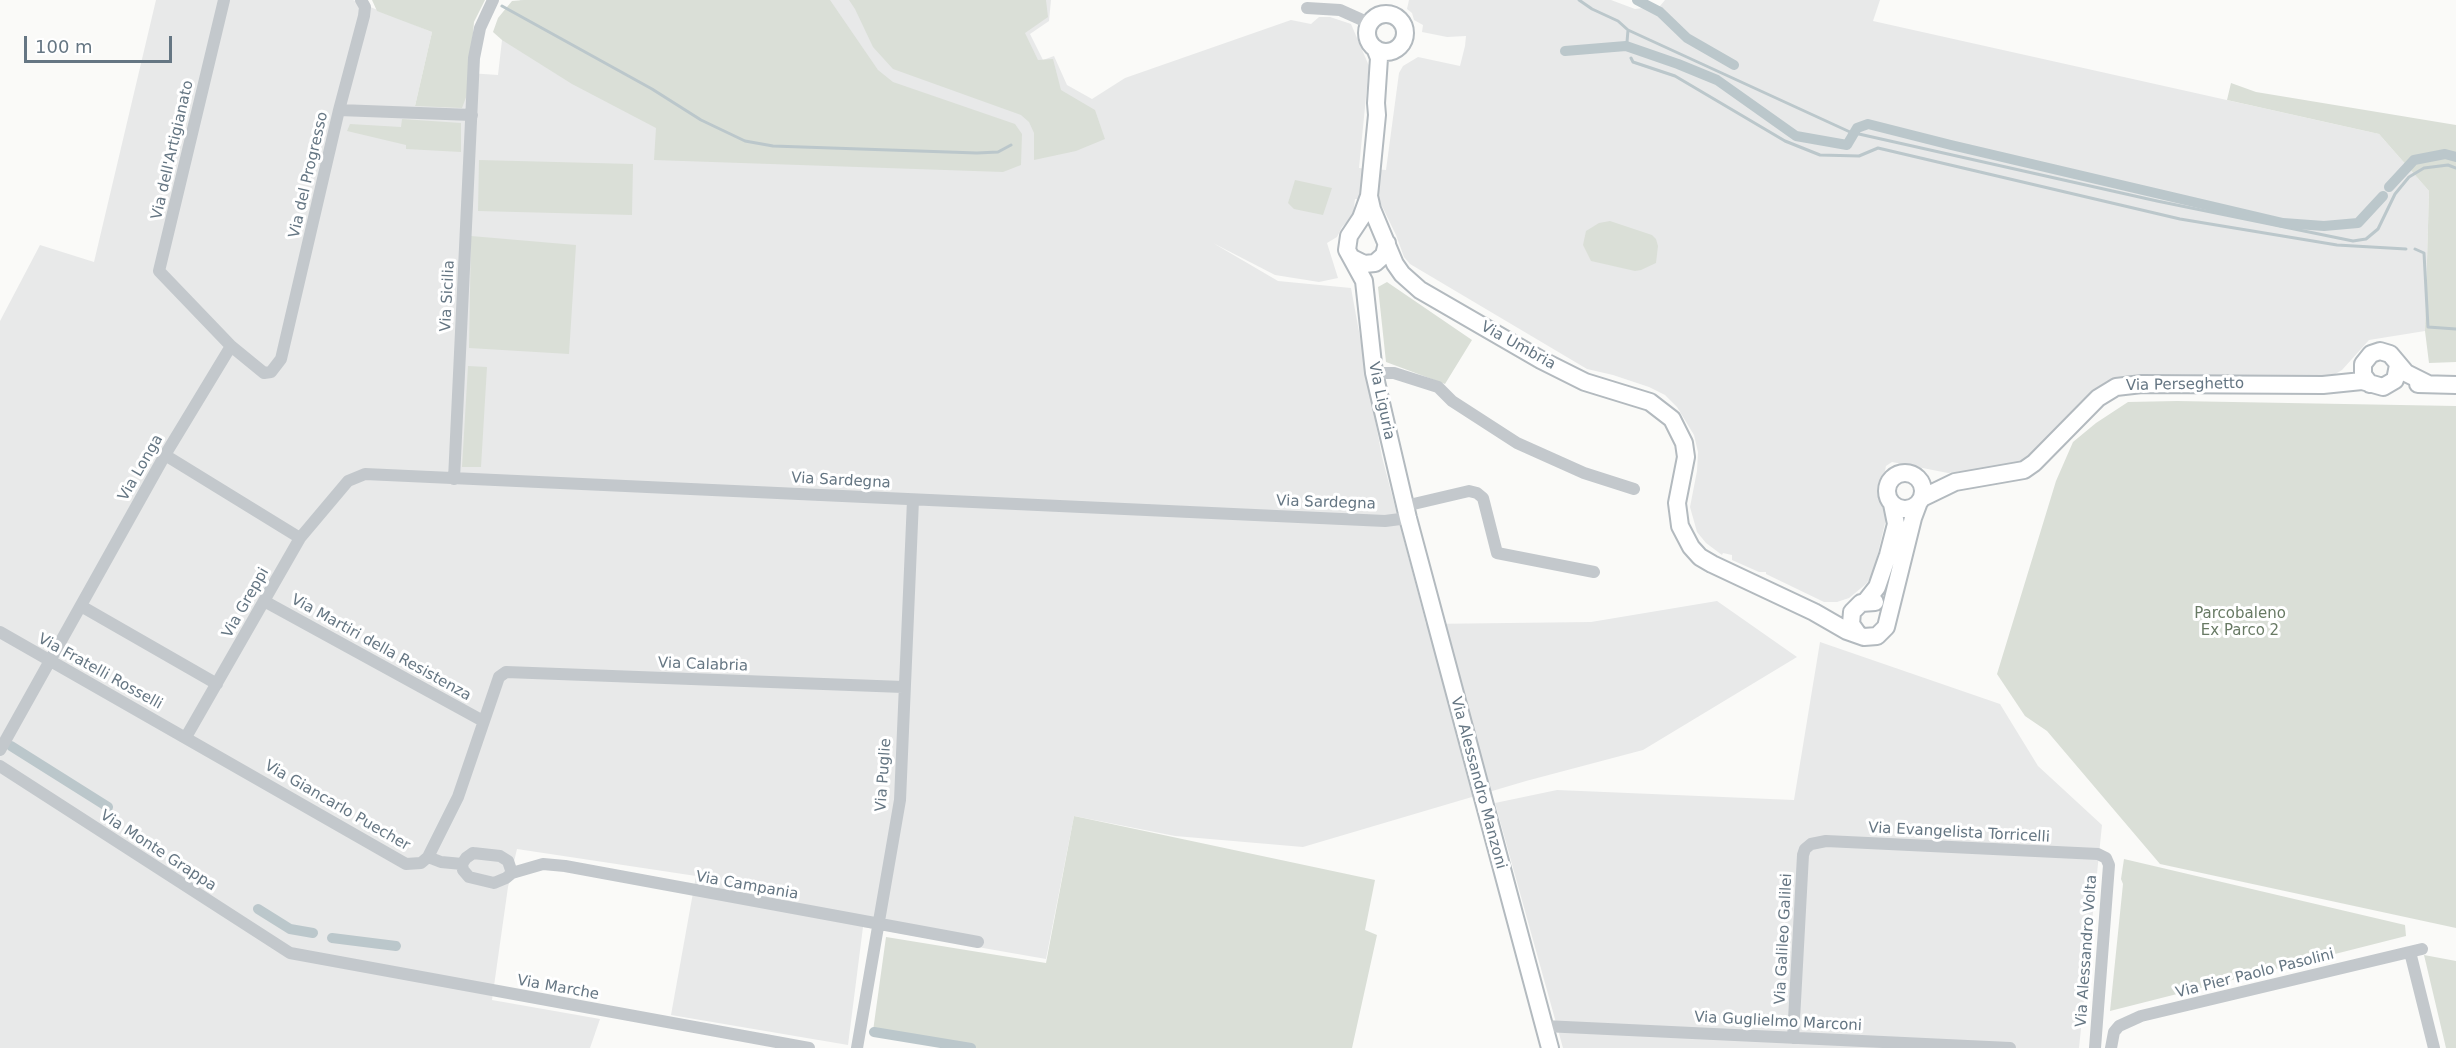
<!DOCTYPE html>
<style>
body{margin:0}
#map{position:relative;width:2456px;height:1048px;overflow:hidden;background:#fafaf8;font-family:"DejaVu Sans",sans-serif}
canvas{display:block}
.scale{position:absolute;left:24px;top:36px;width:148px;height:27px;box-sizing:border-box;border:3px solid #657683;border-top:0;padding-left:8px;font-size:18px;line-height:21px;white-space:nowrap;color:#657683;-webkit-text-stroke:4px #fff;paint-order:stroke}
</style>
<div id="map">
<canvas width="2456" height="1048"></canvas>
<div class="scale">100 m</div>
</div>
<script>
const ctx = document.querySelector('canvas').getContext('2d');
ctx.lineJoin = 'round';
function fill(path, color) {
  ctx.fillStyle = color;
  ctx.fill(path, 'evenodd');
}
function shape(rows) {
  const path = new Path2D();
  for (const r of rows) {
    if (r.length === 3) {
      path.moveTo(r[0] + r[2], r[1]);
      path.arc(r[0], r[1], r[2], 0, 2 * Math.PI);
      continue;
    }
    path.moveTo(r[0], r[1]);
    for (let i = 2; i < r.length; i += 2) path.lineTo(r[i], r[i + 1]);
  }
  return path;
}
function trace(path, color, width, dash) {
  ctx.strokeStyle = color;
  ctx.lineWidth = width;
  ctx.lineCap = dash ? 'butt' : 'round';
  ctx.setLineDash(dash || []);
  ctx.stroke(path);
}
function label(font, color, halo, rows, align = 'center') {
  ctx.font = font + ' "DejaVu Sans",sans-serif';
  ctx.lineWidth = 6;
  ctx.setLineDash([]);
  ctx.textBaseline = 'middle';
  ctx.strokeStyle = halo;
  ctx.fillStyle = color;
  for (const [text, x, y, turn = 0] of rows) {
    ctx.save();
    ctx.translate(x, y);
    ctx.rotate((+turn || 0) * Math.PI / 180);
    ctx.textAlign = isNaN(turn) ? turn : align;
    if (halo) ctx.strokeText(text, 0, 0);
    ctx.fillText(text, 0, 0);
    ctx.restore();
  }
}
const built = shape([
 [156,0,353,0,432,32,415,106,469,73,498,75,502,40,520,0,1051,0,1049,21,1030,34,1043,60,1054,56,1067,85,1092,99,1125,78,1291,20,1311,24,1319,17,1330,17,1351,24,1369,66,1359,168,1386,170,1399,73,1403,66,1418,57,1460,66,1465,46,1466,36,1447,37,1422,32,1423,25,1414,20,1412,13,1407,9,1409,0,1611,0,1635,9,1660,6,1665,0,1880,0,1873,21,2379,134,2429,191,2425,331,2369,340,2342,370,2330,377,2139,374,2114,380,2102,386,2026,459,2015,465,1948,473,1892,462,1886,466,1879,500,1883,506,1886,519,1873,574,1866,584,1849,598,1837,602,1824,602,1766,574,1766,572,1759,572,1732,560,1732,555,1723,553,1722,555,1706,543,1697,532,1690,507,1697,471,1698,452,1694,435,1677,407,1665,395,1649,387,1613,375,1587,369,1410,264,1404,257,1396,235,1380,202,1355,199,1353,216,1342,227,1337,237,1327,243,1338,278,1319,282,1275,275,1213,243,1278,281,1351,288,1382,457,1426,624,1591,622,1717,601,1797,657,1643,750,1526,781,1303,847,1175,836,1074,816,1046,959,863,927,848,1045,671,1015,696,876,517,849,508,887,492,1000,600,1019,590,1048,0,1048,0,321,40,245,94,262],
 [1820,642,2000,704,2038,766,2102,825,2079,1048,1563,1048,1495,803,1557,790,1794,800]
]);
const green = shape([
 [372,0,485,0,474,22,468,92,462,108,415,106,432,32,377,11],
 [524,0,830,0,878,70,893,82,1015,124,1022,134,1021,165,1003,172,654,160,656,128,572,84,502,40,493,32,498,18,512,1],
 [849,0,1046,0,1048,17,1025,33,1038,60,1053,59,1061,90,1095,110,1105,139,1076,151,1034,160,1034,133,1029,122,1021,115,893,69,873,47,855,9],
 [2231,83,2256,92,2456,125,2456,362,2429,363,2425,331,2429,191,2379,134,2227,100],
 [402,119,461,123,461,152,406,149,406,145,347,131,350,124,401,127],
 [479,160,633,164,632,215,478,211],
 [1295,180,1332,188,1323,215,1294,209,1288,203],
 [1610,221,1652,235,1656,239,1658,246,1656,263,1641,270,1635,271,1591,261,1583,245,1586,231,1599,223],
 [471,236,576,245,569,354,469,348],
 [1387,282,1472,340,1445,384,1386,362,1378,287],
 [468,366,487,367,481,467,462,467],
 [2177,401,2456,406,2456,928,2160,864,2047,731,2025,716,1997,674,2056,481,2073,442,2096,423,2128,402],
 [1074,816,1375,880,1365,930,1377,935,1352,1048,976,1048,873,1031,886,937,1046,963],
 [2124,859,2405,925,2406,936,2110,1011,2123,884,2121,879],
 [2424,955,2456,961,2456,1048,2446,1048]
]);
const stream = shape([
 [1579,0,1592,9,1618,21,1628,30,1850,132,2157,201,2353,241,2366,239,2378,229,2395,194,2409,177,2424,168,2448,165,2456,168],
 [502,6,652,89,701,120,745,141,773,146,977,153,998,152,1011,145],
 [1627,42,1628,30],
 [1631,58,1633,62,1675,76,1785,141,1820,155,1859,156,1878,148,2180,219,2337,245,2406,249],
 [2415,249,2424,253,2428,327,2456,329]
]);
const canal = shape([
 [1637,0,1660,12,1687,38,1734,65],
 [1565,51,1626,46,1678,64,1717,80,1796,136,1847,145,1857,128,1868,124,1951,145,2283,223,2324,226,2358,223,2383,196],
 [2389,187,2414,160,2445,154,2456,157],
 [11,746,108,807],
 [258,909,290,929,313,933],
 [332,938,396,946],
 [874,1032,971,1048]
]);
const street = shape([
 [224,0,159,271,231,346,264,373,271,372,281,359,339,110,364,16,365,7,361,0],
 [1307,8,1340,10,1369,23],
 [339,110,472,115],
 [1374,373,1394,373,1438,387,1452,401,1517,443,1584,473,1634,489],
 [165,455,300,538],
 [454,479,474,58,480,28,493,0],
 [1405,506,1469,491,1477,493,1483,498,1497,553,1594,572],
 [264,601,483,721],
 [81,606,217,684],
 [0,632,406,864,421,863,428,857,458,797,499,677,506,672,903,687],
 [186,737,300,538,348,481,365,474,1385,521,1408,518],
 [0,750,165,455,231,346],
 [0,766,290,953,809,1048],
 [473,853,500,856,508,861,512,873,506,878,494,883,469,877,463,870,462,864,466,858,473,853],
 [428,857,441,862,462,864],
 [512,873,543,864,565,866,978,942],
 [2410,952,2434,1048],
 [1544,1026,2010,1048],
 [1793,1038,1803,855,1805,849,1811,844,1826,841,2098,854,2106,858,2109,865,2095,1048],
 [857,1048,900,800,913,500],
 [2111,1048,2114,1032,2119,1026,2141,1016,2422,949]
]);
const secondary = shape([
 [1386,33,19],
 [1375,48,1379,58,1376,103,1377,115,1369,196,1361,218,1349,236,1347,250,1364,281,1374,373,1408,518,1550,1048],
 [1369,196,1372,209,1395,264,1402,274,1420,290,1541,360,1585,382,1650,402,1672,419,1684,443,1686,457,1677,503,1680,526,1691,547,1700,557,1712,564,1814,612,1847,631,1864,637,1877,636,1886,627,1913,518,1919,502],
 [1352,258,1364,264,1375,263,1384,255,1387,243],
 [2370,384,2363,375,2363,364,2371,354,2380,351,2390,354,2406,373,2428,384],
 [2418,384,2456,385],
 [1905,491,18],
 [1922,498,1955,482,2024,470,2034,463,2098,398,2116,387,2142,384,2323,385,2362,381,2383,387,2395,380,2398,365],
 [1866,601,1877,587,1888,555,1896,524,1892,504],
 [1858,634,1851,624,1852,612,1861,603,1875,602]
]);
const streetNames = [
 ["Via dell'Artigianato",173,150,-77],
 ["Via del Progresso",309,175,-77],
 ["Via Sicilia",448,296,-87],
 ["Via Umbria",1518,346,29],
 ["Via Perseghetto",2185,385,-1],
 ["Via Liguria",1381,401,78],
 ["Via Longa",141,468,-60],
 ["Via Sardegna",841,481,3],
 ["Via Sardegna",1326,503,2],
 ["Via Greppi",246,603,-60],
 ["Via Martiri della Resistenza",381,648,29],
 ["Via Calabria",703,665,2],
 ["Via Fratelli Rosselli",100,672,29],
 ["Via Puglie",884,775,-86],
 ["Via Alessandro Manzoni",1478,783,75],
 ["Via Giancarlo Puecher",337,806,30],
 ["Via Evangelista Torricelli",1959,833,3],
 ["Via Monte Grappa",158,851,33],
 ["Via Campania",747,886,10],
 ["Via Galileo Galilei",1784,939,-87],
 ["Via Alessandro Volta",2087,951,-86],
 ["Via Pier Paolo Pasolini",2255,974,-14],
 ["Via Marche",558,988,10],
 ["Via Guglielmo Marconi",1778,1022,3]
];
const parkNames = [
 ["Parcobaleno",2240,614],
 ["Ex Parco 2",2240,631]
];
fill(built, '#e8e9e9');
fill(green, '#dadfd7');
trace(stream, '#bbc7cb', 3);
trace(canal, '#bbc7cb', 10);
trace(secondary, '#b3babf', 20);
trace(street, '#c3c8cc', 12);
trace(secondary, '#fff', 16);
label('15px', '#657683', '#fff', streetNames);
label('15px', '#687a64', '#fff', parkNames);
</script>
